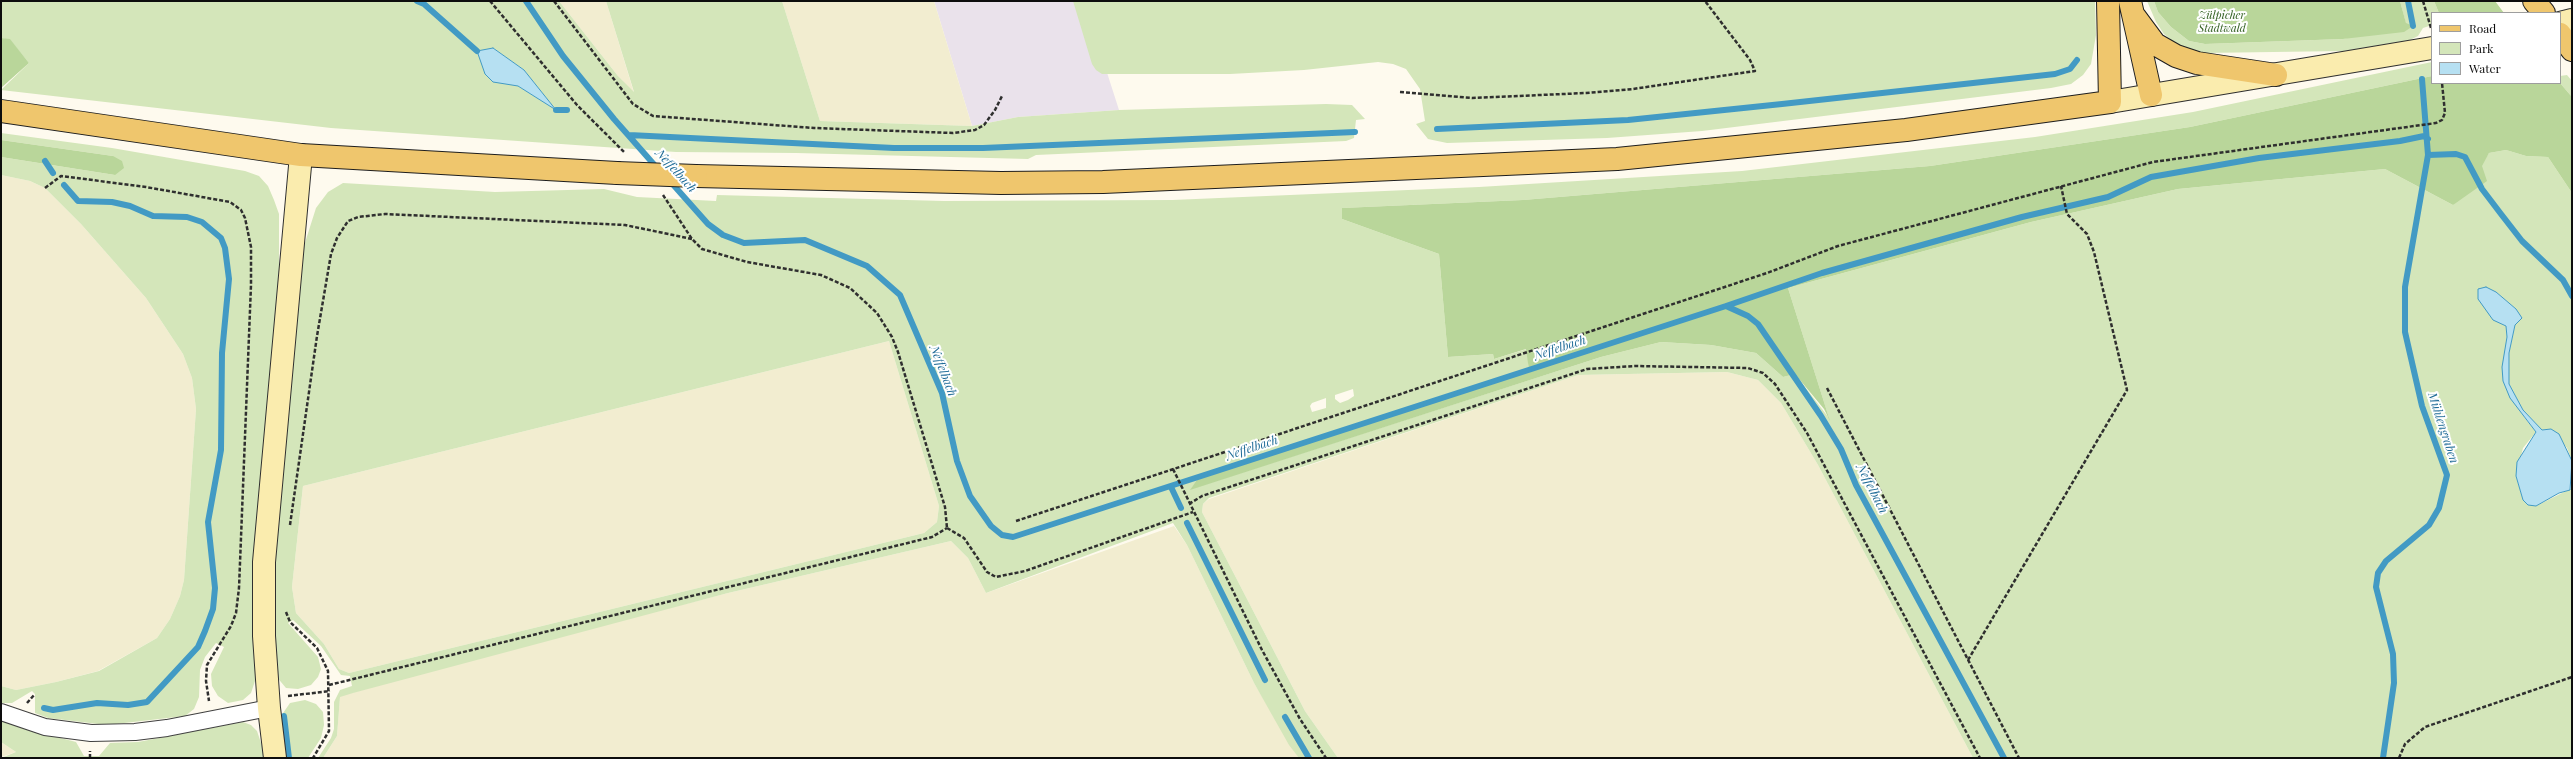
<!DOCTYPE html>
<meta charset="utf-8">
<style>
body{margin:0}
#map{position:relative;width:2573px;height:759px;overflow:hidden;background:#fefaee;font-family:"Playfair Display",serif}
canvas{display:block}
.frame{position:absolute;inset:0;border:2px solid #0d0d0d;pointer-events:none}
.legend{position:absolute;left:2431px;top:12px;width:130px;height:72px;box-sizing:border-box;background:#fff;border:1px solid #9e9e9e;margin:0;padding:5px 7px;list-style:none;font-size:12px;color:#0d0d0d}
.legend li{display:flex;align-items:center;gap:8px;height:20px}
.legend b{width:20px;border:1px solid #9e9e9e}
</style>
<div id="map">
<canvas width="2573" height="759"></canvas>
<div class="frame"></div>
<ul class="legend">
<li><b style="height:5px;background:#efc66d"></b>Road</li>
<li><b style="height:11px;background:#d4e6ba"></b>Park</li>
<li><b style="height:11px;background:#b6e0f2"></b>Water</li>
</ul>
</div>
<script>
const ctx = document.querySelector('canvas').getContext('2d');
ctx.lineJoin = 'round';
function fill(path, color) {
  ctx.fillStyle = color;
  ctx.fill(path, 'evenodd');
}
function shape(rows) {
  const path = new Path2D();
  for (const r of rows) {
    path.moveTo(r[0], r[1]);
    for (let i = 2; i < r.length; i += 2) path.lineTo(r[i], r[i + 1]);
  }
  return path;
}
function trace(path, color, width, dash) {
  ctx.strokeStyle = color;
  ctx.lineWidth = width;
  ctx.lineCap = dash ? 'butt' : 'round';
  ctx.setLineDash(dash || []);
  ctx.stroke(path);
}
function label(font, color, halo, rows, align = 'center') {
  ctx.font = font + ' "Playfair Display",serif';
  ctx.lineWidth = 4;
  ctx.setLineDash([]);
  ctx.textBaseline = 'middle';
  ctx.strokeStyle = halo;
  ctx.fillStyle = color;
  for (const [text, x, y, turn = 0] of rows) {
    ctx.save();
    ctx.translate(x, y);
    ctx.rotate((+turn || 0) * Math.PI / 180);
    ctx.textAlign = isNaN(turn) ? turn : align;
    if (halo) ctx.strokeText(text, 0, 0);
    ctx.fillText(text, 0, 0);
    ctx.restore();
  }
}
const industrial = shape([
 [934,1,1084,1,1119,110,1018,117,972,126]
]);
const farmland = shape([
 [559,1,606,1,634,93,618,76],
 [782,1,934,1,972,126,820,121],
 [1,175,30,181,45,188,81,224,146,298,183,354,192,378,196,409,184,580,180,596,170,619,157,638,98,671,56,682,16,690,1,686],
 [889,341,939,506,937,522,924,533,349,673,339,669,324,644,296,613,292,587,303,486],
 [1727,372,1758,380,1781,403,1818,465,1973,758,1338,758,1305,711,1202,512,1203,504,1209,499,1578,375],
 [1174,526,1187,545,1254,683,1299,758,323,758,337,736,340,696,564,635,728,593,951,541,968,558,986,593],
 [1,742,16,752,1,757]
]);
const green = shape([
 [1,1,559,1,618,76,634,92,606,1,782,1,820,121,972,126,1018,117,1119,110,1326,104,1352,105,1365,119,1356,120,1354,138,1346,141,1036,155,1028,159,796,153,676,152,331,128,1,90,29,63,10,40,1,38],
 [493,48,524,70,555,109,518,86],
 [1073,1,2095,1,2096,35,2091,64,2083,75,2071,84,2051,88,1702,131,1607,138,1447,143,1428,139,1416,124,1425,121,1420,89,1406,69,1393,64,1378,62,1304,70,1230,74,1102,74,1096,70,1092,64],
 [2147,1,2154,1,2158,12,2171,27,2189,41,2205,44,2343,39,2406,24,2400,1,2434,1,2439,13,2432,13,2432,25,2423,28,2418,36,2410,40,2344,51,2202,53,2176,44,2164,34,2156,22],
 [2432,62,2432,76,2190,127,1930,166,1523,200,1342,208,1342,219,1439,254,1448,357,1493,354,1494,359,1527,349,1529,370,1198,478,1191,489,1601,357,1661,342,1711,345,1756,353,1783,377,1795,374,1829,418,1788,288,2031,222,2178,189,2385,169,2453,205,2489,153,2506,150,2526,156,2548,157,2572,193,2572,461,2567,448,2551,429,2542,430,2523,410,2509,384,2509,353,2515,325,2522,318,2516,309,2496,292,2499,321,2506,326,2507,337,2503,381,2525,418,2536,432,2523,448,2516,476,2523,500,2536,506,2572,488,2572,758,1973,758,1818,465,1781,403,1758,380,1727,372,1578,375,1209,498,1203,504,1202,512,1305,711,1338,758,1299,758,1289,745,1254,683,1187,545,1173,523,986,593,968,558,951,541,728,593,353,693,340,697,337,736,323,758,318,758,331,738,334,729,334,702,340,690,352,686,350,676,341,675,321,646,293,620,288,623,318,657,321,669,318,677,311,685,298,689,286,688,276,676,272,598,303,249,316,208,328,192,343,183,495,192,604,189,637,197,716,201,717,195,944,201,1172,200,1479,187,1742,171,2035,137,2193,112],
 [889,341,939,506,937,522,924,533,349,673,339,669,324,644,296,613,292,587,303,486],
 [1353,389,1354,396,1348,400,1340,403,1335,399,1335,395],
 [1326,398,1326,408,1312,412,1310,406,1312,403],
 [2567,75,2572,81,2572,97,2560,83,2560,76],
 [1,133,112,148,245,171,259,176,268,186,274,200,279,214,279,271,255,681,251,693,243,700,228,703,218,696,212,686,211,674,224,647,216,643,205,657,200,670,199,697,194,709,185,716,107,725,48,718,35,713,35,694,32,691,12,703,1,703,1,686,16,690,56,682,99,671,157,638,170,619,180,596,184,580,196,409,192,378,183,354,146,298,81,224,45,188,30,181,1,175,1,157,115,175,113,156,1,140],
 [305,700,316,704,323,712,324,725,321,738,308,758,285,758,281,716,290,703],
 [1,720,19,727,76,742,84,756,99,756,110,743,138,742,243,722,251,725,257,731,266,758,1,758,16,752,1,742]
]);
const forest = shape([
 [2154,1,2400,1,2406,23,2413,26,2404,32,2343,39,2205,44,2189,41,2171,27,2158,12],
 [2434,1,2495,1,2504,13,2439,13],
 [1,38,10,39,29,63,1,88],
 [2432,76,2432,83,2560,83,2572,97,2572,193,2548,157,2526,156,2506,150,2489,153,2482,166,2487,181,2453,205,2385,169,2178,189,2031,222,1788,288,1830,421,1824,409,1795,374,1783,377,1756,353,1711,345,1661,342,1601,357,1190,490,1198,478,1529,370,1526,349,1494,359,1493,354,1448,357,1439,254,1342,219,1342,208,1523,200,1930,166,2190,127],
 [1,140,113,156,122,161,124,168,115,175,1,157]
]);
const water = shape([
 [493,48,524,70,556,110,518,86,493,82,485,74,477,51,493,48],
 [2486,287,2496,292,2516,309,2522,318,2515,325,2509,353,2509,384,2523,410,2542,430,2551,429,2559,434,2572,461,2570,490,2559,493,2536,506,2528,505,2523,500,2516,476,2517,462,2536,432,2510,398,2503,381,2502,367,2507,337,2506,326,2493,320,2478,299,2478,289,2486,287]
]);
const stream = shape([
 [417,1,424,4,477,51],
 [526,1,563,56,614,119,658,169],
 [2408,1,2413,26],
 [556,110,567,110],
 [1437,129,1628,120,1782,104,2055,74,2070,69,2077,60],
 [629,135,894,148,983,148,1355,132],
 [2428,155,2456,154,2465,157,2482,189,2501,214,2522,241,2563,280,2572,296],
 [45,161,53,173],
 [669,180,708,224,723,235,744,243,805,240,867,266,900,295,942,393,957,461,970,496,991,526,1002,535,1013,537,1726,306,1748,316,1758,324,1821,416,1841,449,1856,485,2004,758],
 [1726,306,1822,273,2022,217,2108,197,2151,177,2259,158,2400,141,2424,136,2428,139],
 [1171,487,1181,508],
 [1187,523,1265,680],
 [44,708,53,710,97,703,128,705,147,702,198,647,205,631,213,609,215,588,208,522,221,450,222,353,229,279,225,248,221,238,202,222,187,217,153,216,130,206,112,202,78,201,64,185],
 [284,716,289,758],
 [1285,717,1309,758],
 [2383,758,2394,683,2393,654,2376,587,2378,573,2386,561,2429,525,2439,508,2447,475,2422,406,2405,332,2405,287,2428,155,2422,79]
]);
const path = shape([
 [490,1,577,105,625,153],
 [554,1,633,104,653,116,814,128,953,133,975,130,984,125,995,110,1002,96],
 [2423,1,2431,28],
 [1400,92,1472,98,1586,93,1633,89,1755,71,1750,60,1705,1],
 [45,188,61,176,146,187,230,202,241,210,245,218,251,247,251,285,239,588,236,613,231,626,207,665,206,681,209,701],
 [663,195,692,239,702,249,747,262,821,275,850,288,877,313,892,337,898,352,945,507,947,528],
 [1827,388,2019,758],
 [1173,469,1262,650,1300,719,1326,758],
 [1189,504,1202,496,1587,369,1635,366,1748,368,1763,373,1775,384,1807,433,1980,758],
 [1016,521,1767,273,1838,246,2153,162,2436,123,2442,120,2445,113,2442,83],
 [290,525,317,336,331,254,337,238,348,221,358,217,385,214,625,225,692,239],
 [947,528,964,538,987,572,996,577,1025,571,1193,512],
 [286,612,290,622,317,648,328,671,329,731,313,758],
 [1968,660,2127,390,2094,252,2087,234,2067,214,2061,186],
 [329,685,932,537,947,528],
 [288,696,330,691],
 [27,703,35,694],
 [90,758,90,751],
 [2399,758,2405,744,2425,727,2572,677]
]);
const street = shape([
 [1,712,45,727,91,733,135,732,167,728,269,708]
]);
const secondary = shape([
 [2560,23,2572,20],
 [2110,102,2432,48],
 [275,758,269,708,264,636,264,562,301,155]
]);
const primary = shape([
 [2130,1,2151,95],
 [2534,1,2544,13],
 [2135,17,2155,44,2176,56,2197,63,2276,75],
 [2560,34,2572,50],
 [1,111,301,155,617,173],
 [696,176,1001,183,1103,182,1617,159,1906,130,2110,102,2108,1]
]);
const primaryBridge = shape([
 [617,173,696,176]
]);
const parkNames = [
 ["Zülpicher",2222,16],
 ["Stadtwald",2222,29]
];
const waterNames = [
 ["Neffelbach",676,171,48],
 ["Neffelbach",1560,348,-18],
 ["Neffelbach",943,371,69],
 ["Mühlengraben",2443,428,72],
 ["Neffelbach",1252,448,-18],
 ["Neffelbach",1872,489,63]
];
fill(industrial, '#eae2eb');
fill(farmland, '#f2edd0');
fill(green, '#d4e6ba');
fill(forest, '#b9d69a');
fill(water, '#b6e0f2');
trace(water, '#429ac4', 1);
trace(stream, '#429ac4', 6);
trace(street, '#404040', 18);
trace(secondary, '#2f2f2f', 24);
trace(primary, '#1e1e1e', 24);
trace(path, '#2f2f2f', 2.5, [4, 2]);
trace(street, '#fff', 16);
trace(secondary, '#faecae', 22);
trace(primary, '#efc66d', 22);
trace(primaryBridge, '#1e1e1e', 24, []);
trace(primaryBridge, '#efc66d', 22);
label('italic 11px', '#336122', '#fff', parkNames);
label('italic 12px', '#1f6b97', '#fff', waterNames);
</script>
